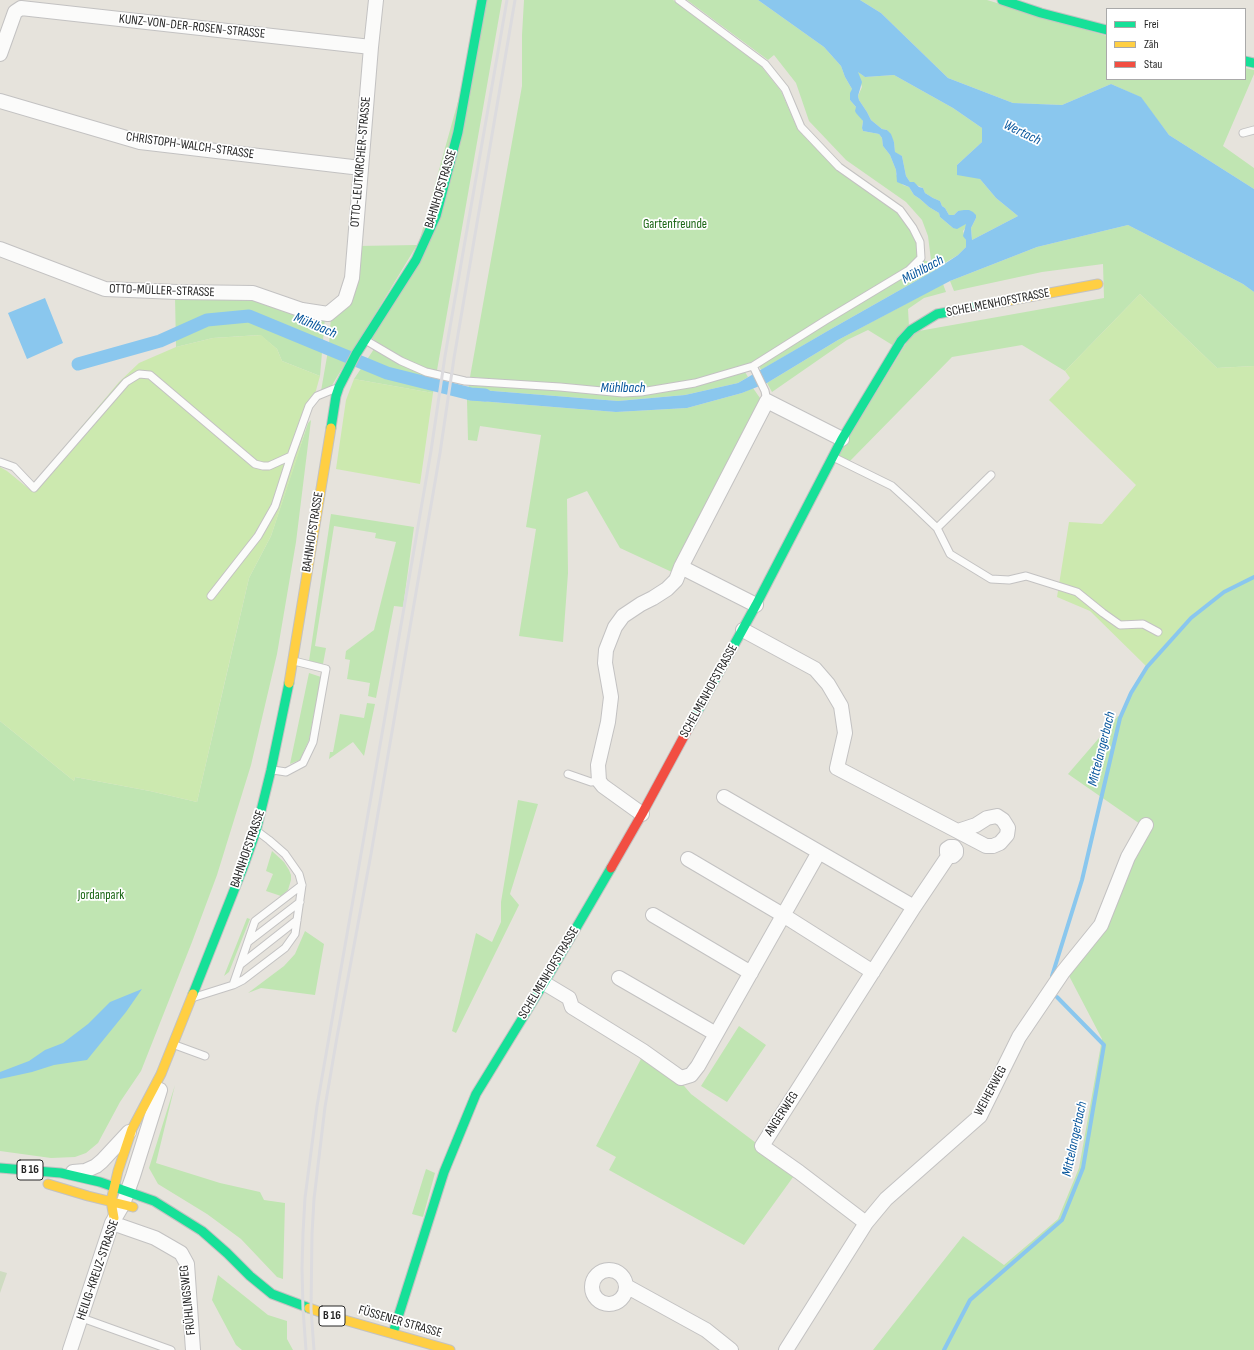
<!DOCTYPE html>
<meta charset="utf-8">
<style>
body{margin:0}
#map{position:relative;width:1254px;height:1350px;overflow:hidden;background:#e6e3dc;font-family:"Sofia Sans Condensed",sans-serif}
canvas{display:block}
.legend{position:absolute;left:1106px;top:8px;width:140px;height:72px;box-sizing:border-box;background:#fff;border:1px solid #a9a9a9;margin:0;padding:5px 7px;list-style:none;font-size:12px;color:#272727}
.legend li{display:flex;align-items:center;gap:8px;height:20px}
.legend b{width:20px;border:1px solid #a9a9a9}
</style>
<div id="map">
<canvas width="1254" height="1350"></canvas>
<ul class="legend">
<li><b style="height:5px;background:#16e098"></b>Frei</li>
<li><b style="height:5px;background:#ffcf43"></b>Zäh</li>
<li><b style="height:5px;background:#f24e42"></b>Stau</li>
</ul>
</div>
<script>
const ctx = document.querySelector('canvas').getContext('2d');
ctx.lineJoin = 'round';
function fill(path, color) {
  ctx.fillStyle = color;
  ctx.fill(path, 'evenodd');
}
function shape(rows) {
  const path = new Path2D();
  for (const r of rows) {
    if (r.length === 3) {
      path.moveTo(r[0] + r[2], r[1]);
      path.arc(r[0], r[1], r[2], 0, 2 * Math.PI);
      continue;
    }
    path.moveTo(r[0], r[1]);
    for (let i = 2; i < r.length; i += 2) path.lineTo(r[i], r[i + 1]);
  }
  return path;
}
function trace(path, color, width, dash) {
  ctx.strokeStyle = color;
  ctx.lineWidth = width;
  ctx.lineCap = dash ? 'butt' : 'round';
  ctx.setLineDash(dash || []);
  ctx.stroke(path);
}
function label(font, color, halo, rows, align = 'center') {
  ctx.font = font + ' "Sofia Sans Condensed",sans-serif';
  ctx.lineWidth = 3.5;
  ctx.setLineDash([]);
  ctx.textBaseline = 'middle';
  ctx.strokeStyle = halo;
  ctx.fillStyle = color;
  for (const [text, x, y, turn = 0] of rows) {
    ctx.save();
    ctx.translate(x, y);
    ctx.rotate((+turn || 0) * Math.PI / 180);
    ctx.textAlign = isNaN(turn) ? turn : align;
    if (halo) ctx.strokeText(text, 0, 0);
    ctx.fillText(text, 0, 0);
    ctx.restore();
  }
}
const green = shape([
 [486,0,502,0,433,393,354,379,378,343,372,338,408,282],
 [524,0,673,0,676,2,761,66,781,91,798,130,837,170,898,212,911,230,917,244,918,256,908,267,827,315,746,366,698,379,643,389,622,390,470,377,522,86,522,35],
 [687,0,758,0,824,47,841,66,845,77,852,89,850,100,856,107,863,121,862,127,863,131,879,134,882,138,883,146,890,155,896,170,896,174,903,185,909,187,914,195,920,199,929,207,939,213,940,217,953,228,962,226,966,223,966,227,963,231,966,240,966,247,958,255,943,264,931,260,928,236,922,220,906,202,846,160,809,121,796,83,774,55,768,60],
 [860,0,987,0,1107,36,1107,79,1245,79,1245,68,1254,70,1254,74,1223,146,1254,168,1254,189,1169,135,1140,97,1111,84,1062,105,1013,103,948,78,881,13],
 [857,71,865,77,894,75,953,108,982,128,982,142,957,165,980,179,996,198,1018,216,972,240,971,228,976,218,958,211,954,215,949,215,945,208,942,206,940,201,933,198,925,193,923,188,910,182,906,176,902,156,895,153,894,142,887,130,882,129,871,120,867,112,859,100,858,96,862,87],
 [1128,225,1243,284,1254,292,1254,366,1217,368,1140,294,1065,371,1022,345,952,357,850,461,838,455,913,332,1104,298,1103,264,1042,272,954,291,950,281,1037,247],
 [417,245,331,387,321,391,329,345,331,316,347,302,357,246],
 [921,259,934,264,937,269,831,329,761,370,759,366],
 [943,284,946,292,924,298,908,309,909,327,894,346,868,330,847,340,772,392,767,383,838,340],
 [175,296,253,297,325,317,320,376,282,361,277,349,260,335,213,338,176,347],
 [745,372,748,377,738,383,685,395,618,401,468,389,469,385,560,389,623,396,696,385],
 [753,388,762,401,674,573,620,548,587,491,567,499,568,573,563,642,519,636,536,529,526,527,541,435,480,426,477,441,468,440,467,400,616,412,687,408,742,393],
 [311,420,296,542,277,654,251,765,217,875,192,942,141,1071,120,1102,98,1143,86,1153,75,1157,51,1158,0,1151,0,721,74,781,75,777,150,791,197,802,249,578,271,536,308,423],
 [331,514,414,527,403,607,394,606,376,698,368,696,370,683,347,679,350,660,345,659,346,651,374,630,396,542,375,538,376,533,334,526,315,646,326,648,323,664,309,661],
 [1254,578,1254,1350,873,1350,963,1236,1004,1265,1058,1219,1079,1168,1102,1039,1067,972,1076,960,1143,826,1068,774,1118,716,1121,718,1132,694,1148,667,1192,619,1224,593],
 [309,673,321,677,309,740,300,760,290,764],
 [367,703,375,704,364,756,353,742,329,759,330,752,333,752,340,714,364,718],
 [518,800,538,804,510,894,519,905,456,1033,452,1031,476,933,492,942,501,922,501,902],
 [272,851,284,862,289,870,291,875,291,880,288,890,281,896,266,891,273,874,266,871],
 [247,918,250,919,229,972,224,976],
 [305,931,324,944,315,995,261,988,248,993,284,966,295,954],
 [739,1026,766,1045,727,1102,701,1086],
 [643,1055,679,1080,691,1094,796,1173,744,1245,609,1170,616,1157,596,1146],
 [175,1085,156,1163,220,1183,260,1192,264,1200,285,1203,283,1279,277,1277,241,1239,207,1214,158,1184,149,1168],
 [426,1169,435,1173,423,1217,412,1214],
 [218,1275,268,1315,287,1321,287,1339,293,1350,242,1350,236,1345,212,1300]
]);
const cemetery = shape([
 [0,1271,7,1273,0,1293]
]);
const pitch = shape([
 [1140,294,1217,368,1254,366,1254,576,1223,591,1190,617,1146,666,1090,611,1057,597,1069,522,1102,524,1136,485,1049,400,1070,378,1065,371],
 [261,335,277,349,282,361,320,376,299,452,271,536,249,578,231,655,197,802,150,791,75,777,74,781,0,721,0,467,7,471,29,489,119,382,139,363,176,347,213,338],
 [354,379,433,393,420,484,336,469,346,400]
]);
const water = shape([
 [758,0,860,0,881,13,948,78,1013,103,1062,105,1111,84,1141,97,1169,135,1254,189,1254,292,1243,284,1128,225,1037,247,950,281,838,340,767,383,742,393,687,408,616,412,467,400,468,389,618,401,685,395,738,383,831,329,937,269,958,255,966,247,966,240,963,236,966,224,957,229,953,228,940,217,939,213,929,207,920,199,914,195,909,187,897,182,896,170,890,155,883,146,882,138,879,134,863,131,862,128,863,121,856,113,855,111,856,107,850,100,850,93,852,89,845,77,841,66,824,47],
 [858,72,865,77,894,75,953,108,982,128,982,142,957,165,957,175,980,179,996,198,1018,216,972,240,971,228,976,218,976,215,973,212,969,210,964,210,958,211,954,215,949,215,945,208,942,206,940,201,933,198,925,193,923,188,919,187,914,182,910,182,906,176,902,156,895,152,894,142,891,134,887,130,882,129,871,120,867,112,859,100,858,96,862,82],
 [45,298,63,343,27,359,8,313],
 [142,989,126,1012,87,1060,54,1065,32,1072,0,1079,0,1072,29,1061,45,1050,63,1043,88,1024,110,1002]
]);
const stream = shape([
 [1052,976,1082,880,1120,718,1131,693,1147,667,1191,618,1224,592,1254,577],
 [944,1350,970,1300,1062,1220,1083,1168,1104,1045,1057,997]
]);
const canal = shape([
 [78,364,160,341,207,320,249,316,387,373,471,394,485,395]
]);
const lane = shape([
 [1243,133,1254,130],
 [367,341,401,361,426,372,465,381,560,387,623,393,641,392,695,383,753,366,826,320,909,270,921,258,920,242,913,228,900,210,839,167,801,127,785,89,765,64,679,0],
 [753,366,765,391,767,401],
 [833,457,892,486,914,506,937,528,950,554,991,579,1009,580,1026,576,1077,592,1103,613,1120,625,1143,624,1158,632],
 [0,462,14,467,34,488,126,382,139,374,150,375,255,464,263,466,269,466,291,456],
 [937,528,991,475],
 [211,596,258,536,275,506,291,456,309,406,317,396,334,389],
 [273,770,286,772,303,763,313,742,326,669,294,661],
 [568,774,591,782,599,781],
 [248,942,300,902],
 [241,964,297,920],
 [233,985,255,921,302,885],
 [195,997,233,985,243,980,285,948,295,934,302,885,299,874,285,854,269,840,257,831],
 [175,1045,205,1056],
 [82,1318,171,1350]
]);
const street = shape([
 [0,54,15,12,21,8,371,47],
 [0,101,140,142,361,168],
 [0,249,105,289,177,292,253,293,302,310,328,314,345,300,352,278,371,47,376,0],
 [756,605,681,567,767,401,842,439],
 [743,630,815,669,828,684,841,706,845,733,837,768,986,846,993,846,1000,843,1007,835,1008,828,1003,820,997,816,987,818,976,825,958,831],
 [724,797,914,907,762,1146,799,1172,866,1223],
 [642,814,603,786,599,781,598,765,608,722,611,697,605,663,606,650,615,627,623,616,641,604,653,598,667,589,676,580,681,567],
 [688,859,783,915,873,972],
 [914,907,949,855,947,853,947,849,950,847,954,847,956,850,956,853,953,856,949,855],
 [653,915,751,973],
 [619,978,716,1034],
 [544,983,569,998,572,1007,643,1051,681,1078,691,1075,698,1066,819,852],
 [73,1172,85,1171,96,1166,102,1161,129,1132],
 [112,1223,155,1238,181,1253,187,1264,193,1350],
 [609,1287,17],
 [626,1286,706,1330,731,1350],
 [70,1350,112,1223,123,1204,133,1176,160,1090],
 [786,1350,866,1223,886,1199,980,1116,1019,1037,1063,972,1101,925,1128,857,1146,825]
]);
const fast = shape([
 [1002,0,1041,13,1107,30],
 [1245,61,1254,63],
 [331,428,336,396,339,387,356,354,416,260,436,216,458,132,482,0],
 [689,727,756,605,842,439,901,341,911,330,937,314,996,303],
 [193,994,244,865,256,831,271,770,289,683],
 [0,1168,61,1173,100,1182,154,1201,202,1231,227,1253,250,1276,272,1294,309,1308],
 [393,1333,444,1172,476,1094,544,983,611,868]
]);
const slow = shape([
 [996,303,1098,284],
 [289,683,331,428],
 [48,1184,88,1196,133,1207],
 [114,1218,111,1201,118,1171,132,1129,161,1074,193,994],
 [309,1308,334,1317,450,1350]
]);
const jam = shape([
 [611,868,642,814,689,727]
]);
const rail = shape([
 [306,1350,303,1309,302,1268,303,1233,305,1198,317,1106,404,608,431,451,445,356,507,0],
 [314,1350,311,1309,312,1234,314,1199,325,1107,337,1037,371,854,440,453,454,358,515,0]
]);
const shields = [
 [30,1170,26],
 [332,1316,26]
];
const shieldNames = [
 ["B 16",30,1170],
 ["B 16",332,1316]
];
const streetNames = [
 ["KUNZ-VON-DER-ROSEN-STRASSE",192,27,6],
 ["CHRISTOPH-WALCH-STRASSE",190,146,8],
 ["OTTO-LEUTKIRCHER-STRASSE",361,162,-85],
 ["BAHNHOFSTRASSE",441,189,-73],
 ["OTTO-MÜLLER-STRASSE",162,291,2],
 ["SCHELMENHOFSTRASSE",998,303,-11],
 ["BAHNHOFSTRASSE",313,532,-81],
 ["SCHELMENHOFSTRASSE",709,691,-61],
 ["BAHNHOFSTRASSE",248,849,-71],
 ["SCHELMENHOFSTRASSE",549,973,-59],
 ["WEIHERWEG",991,1091,-62],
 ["ANGERWEG",782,1114,-57],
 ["HEILIG-KREUZ-STRASSE",98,1270,-71],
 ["FRÜHLINGSWEG",188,1300,-96],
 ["FÜSSENER STRASSE",400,1322,16]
];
const parkNames = [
 ["Gartenfreunde",675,225],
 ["Jordanpark",101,896]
];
const waterNames = [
 ["Wertach",1022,133,26],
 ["Mühlbach",923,270,-28],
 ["Mühlbach",315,326,23],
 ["Mühlbach",623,388],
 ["Mittelangerbach",1102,749,-76],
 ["Mittelangerbach",1075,1139,-78]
];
fill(green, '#c0e5b2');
fill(cemetery, '#cfdcc2');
fill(pitch, '#cce9af');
fill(water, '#8ac7ee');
trace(stream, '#8ac7ee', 4);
trace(canal, '#8ac7ee', 13);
trace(lane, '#c3c2c2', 9);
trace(street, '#c3c2c2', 16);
trace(fast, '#c3c2c2', 11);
trace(slow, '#c3c2c2', 11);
trace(jam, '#c3c2c2', 11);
trace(lane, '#fbfbfa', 7);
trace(street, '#fbfbfa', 14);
trace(fast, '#16e098', 9);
trace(slow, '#ffcf43', 9);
trace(jam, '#f24e42', 9);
trace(rail, '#dcdbde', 3);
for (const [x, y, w] of shields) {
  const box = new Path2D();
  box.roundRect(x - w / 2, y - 10, w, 20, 3);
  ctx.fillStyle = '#fff';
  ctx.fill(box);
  trace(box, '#272727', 1);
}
label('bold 12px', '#272727', null, shieldNames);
label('13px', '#272727', '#fff', streetNames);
label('13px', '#1b6615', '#fff', parkNames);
label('italic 14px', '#06559c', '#fff', waterNames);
</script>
